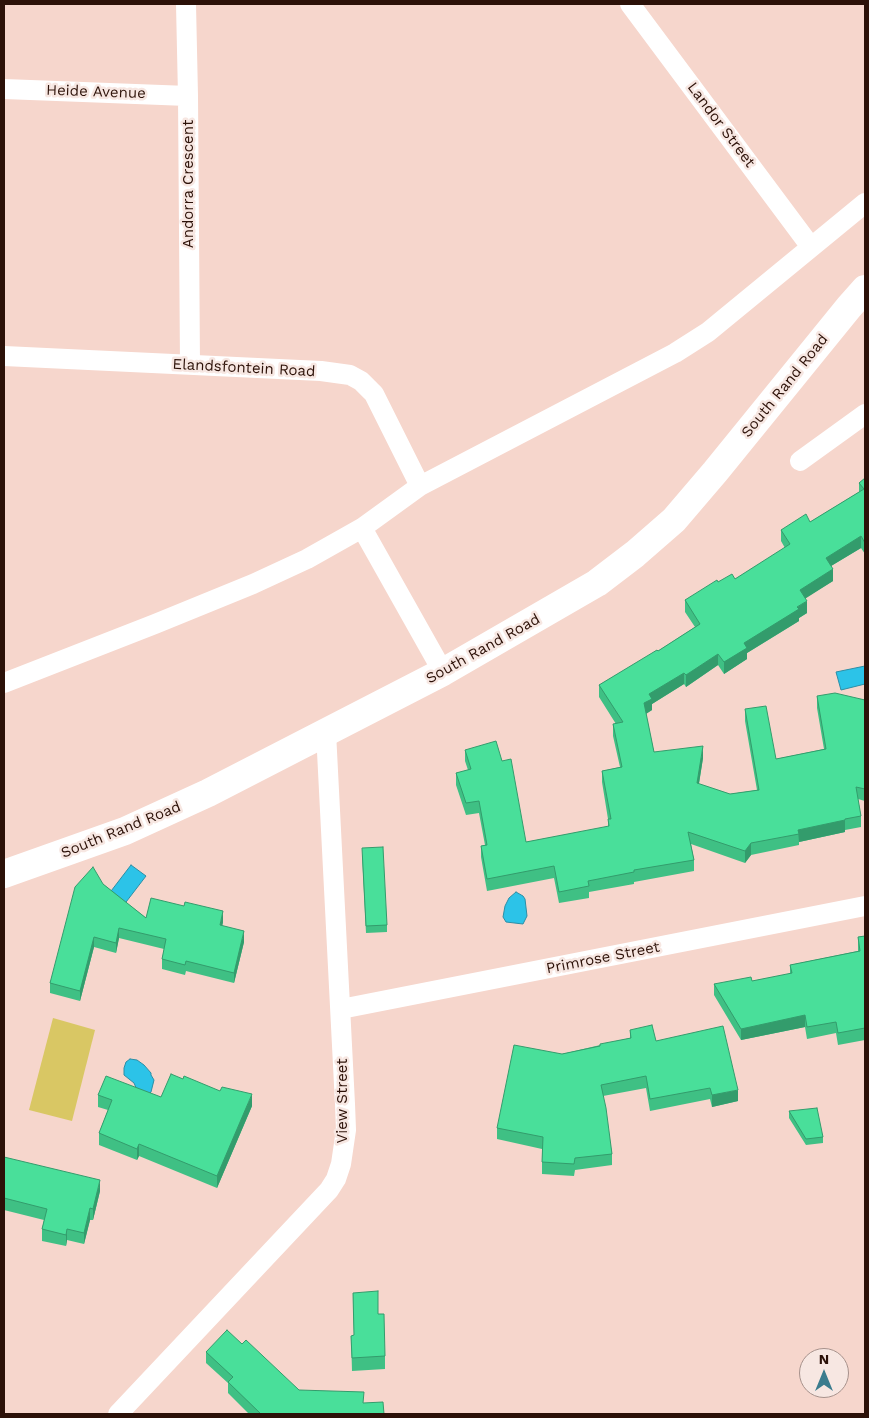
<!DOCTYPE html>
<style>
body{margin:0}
#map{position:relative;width:869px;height:1418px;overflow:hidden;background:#f6d6cc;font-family:"Work Sans",sans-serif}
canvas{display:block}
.frame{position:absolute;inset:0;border:5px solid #2c1108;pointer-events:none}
.north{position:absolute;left:799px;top:1348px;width:50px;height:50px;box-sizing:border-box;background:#f7e7e2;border:1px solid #a6918b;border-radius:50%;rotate:0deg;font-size:14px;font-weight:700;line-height:20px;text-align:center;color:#2c1108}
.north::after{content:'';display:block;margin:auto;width:18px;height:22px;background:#3b7c8e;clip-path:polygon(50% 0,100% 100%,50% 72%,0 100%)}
</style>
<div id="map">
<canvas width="869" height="1418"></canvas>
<div class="frame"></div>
<div class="north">N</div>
</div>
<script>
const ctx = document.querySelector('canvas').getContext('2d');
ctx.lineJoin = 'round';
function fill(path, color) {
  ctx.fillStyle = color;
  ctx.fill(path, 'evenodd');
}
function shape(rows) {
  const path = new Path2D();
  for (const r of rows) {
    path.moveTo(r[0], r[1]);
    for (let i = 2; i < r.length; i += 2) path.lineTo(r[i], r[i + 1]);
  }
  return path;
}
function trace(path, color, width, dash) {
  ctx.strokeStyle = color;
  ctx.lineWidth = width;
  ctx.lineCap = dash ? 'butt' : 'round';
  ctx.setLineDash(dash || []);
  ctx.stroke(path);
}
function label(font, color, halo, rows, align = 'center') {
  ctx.font = font + ' "Work Sans",sans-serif';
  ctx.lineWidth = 5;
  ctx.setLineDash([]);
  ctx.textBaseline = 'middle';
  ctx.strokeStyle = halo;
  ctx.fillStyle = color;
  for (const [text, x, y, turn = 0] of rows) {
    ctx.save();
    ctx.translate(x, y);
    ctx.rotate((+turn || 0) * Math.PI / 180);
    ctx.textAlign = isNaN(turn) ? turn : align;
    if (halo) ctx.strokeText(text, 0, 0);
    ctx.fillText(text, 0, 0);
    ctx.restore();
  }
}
const green = shape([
 [53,1018,95,1030,72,1121,29,1110]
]);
const water = shape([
 [865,666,865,684,841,690,836,672,865,666],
 [131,865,146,876,123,906,108,895,131,865],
 [516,892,523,896,525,899,527,916,523,924,506,922,503,917,505,906,509,898,516,892],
 [130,1059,137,1060,144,1065,151,1073,151,1075,154,1080,151,1092,149,1094,137,1090,134,1083,124,1075,124,1068,126,1062,130,1059]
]);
const minor = shape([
 [186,4,188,96,190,365],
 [630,4,811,247],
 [4,89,188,96],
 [4,356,321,371,350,375,361,381,374,394,420,486],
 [800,461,865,414],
 [362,528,443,672],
 [4,683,155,624,253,584,307,559,362,528,420,486,675,353,708,332,865,203],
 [341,1009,865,906],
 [118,1414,329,1190,336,1179,341,1164,346,1130,345,1104,326,732]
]);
const secondary = shape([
 [4,874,125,831,208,793,443,672,597,583,635,554,674,520,715,472,849,307,865,289]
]);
const wall = shape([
 [865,478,865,554,861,548,831,566,833,581,805,598,807,613,799,618,799,621,747,653,747,659,724,674,718,665,686,687,684,684,652,704,652,710,646,714,654,752,703,758,699,784,730,794,757,790,745,721,745,709,776,759,824,749,817,708,817,696,865,700,865,801,858,799,861,816,861,827,845,830,845,832,799,842,799,845,751,855,745,863,691,844,694,860,694,871,634,882,634,884,589,892,589,898,559,903,554,878,487,891,481,857,481,846,485,845,479,813,466,815,456,785,456,773,468,770,465,761,465,750,526,842,608,827,608,819,602,782,602,771,620,767,613,736,613,724,616,724,599,697,599,685,658,651,695,627,685,612,685,600,718,582,735,579,785,548,781,541,781,530,810,522,859,492,859,483],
 [362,854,387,925,387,932,366,933],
 [103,884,146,918,223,922,222,926,244,942,234,983,186,971,185,975,162,969,162,959,164,949,119,938,116,953,94,947,80,1001,50,993,50,983],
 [865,936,865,1040,838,1045,836,1033,807,1039,805,1027,741,1040,714,995,714,984,752,981,790,974,790,965,858,951,858,937],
 [630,1030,656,1041,738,1101,712,1107,710,1099,650,1111,646,1088,603,1096,612,1154,612,1165,575,1170,574,1176,542,1174,542,1149,497,1139,497,1128,562,1054,630,1038],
 [98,1095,161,1097,252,1106,217,1188,139,1156,137,1160,99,1145,99,1133,108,1110,98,1107],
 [789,1111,823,1137,823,1143,806,1145,789,1118],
 [4,1157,100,1191,93,1220,90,1220,84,1244,67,1240,66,1246,42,1241,42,1229,44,1220,4,1210],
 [353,1293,378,1314,385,1356,385,1369,352,1371,351,1336,354,1336],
 [242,1344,299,1390,364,1403,384,1414,249,1414,228,1393,228,1383,206,1363,206,1352]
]);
const shadedWall = shape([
 [861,536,861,548,826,569,826,558],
 [833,569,833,581,800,602,800,590],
 [807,601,807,613,799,618,799,621,747,653,747,659,724,674,724,662,744,643],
 [718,654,718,665,686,687,686,675],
 [684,673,684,684,652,704,652,710,644,715,644,703,649,694],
 [703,746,703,758,697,795,697,783],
 [845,820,845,832,799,842,798,830],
 [751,843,751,855,745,863,745,851],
 [223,911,223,922,220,936,220,925],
 [119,928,119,938,116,953,116,943],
 [244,931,244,942,234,983,234,973],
 [94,937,94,947,80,1001,80,991],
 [805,1015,805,1027,741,1040,741,1029],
 [738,1090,738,1101,712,1107,712,1095],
 [252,1094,252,1106,217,1188,217,1176],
 [139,1144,139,1156,137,1160,137,1149],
 [100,1180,100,1191,93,1220,93,1209],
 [90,1208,90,1220,84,1244,84,1233],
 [67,1229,67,1240,66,1246,66,1235]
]);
const building = shape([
 [865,478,865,543,861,536,826,558,833,569,800,590,807,601,797,607,799,609,744,643,747,648,724,662,718,654,686,675,684,673,649,694,652,699,644,703,654,752,703,746,697,783,730,794,759,790,745,709,766,706,776,759,826,749,817,696,835,693,865,700,865,789,856,787,861,816,845,819,845,820,798,830,799,834,751,843,745,851,688,832,694,860,634,870,634,872,588,881,589,886,559,892,554,866,487,879,481,846,487,845,479,801,466,803,456,773,471,769,465,750,496,741,502,761,511,759,526,842,609,826,608,819,611,819,602,771,622,767,613,724,623,722,599,685,657,650,658,651,700,624,685,600,717,580,718,582,732,574,735,579,790,544,781,530,806,514,810,522,864,489,859,483,865,478],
 [383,847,387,925,366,926,362,848,383,847],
 [93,867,103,884,146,918,151,898,184,906,185,902,223,911,220,925,244,931,234,973,186,961,185,965,162,959,166,939,119,928,116,943,94,937,80,991,50,983,75,887,93,867],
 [865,936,865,1028,838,1033,836,1022,807,1027,805,1015,741,1029,714,984,751,977,752,981,792,973,790,965,860,951,858,937,865,936],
 [652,1025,656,1041,723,1026,738,1090,712,1095,710,1088,650,1099,646,1076,601,1085,606,1108,612,1154,575,1158,574,1164,542,1162,543,1137,497,1128,514,1045,562,1054,600,1046,600,1044,631,1038,630,1030,652,1025],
 [171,1074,183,1079,184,1076,220,1091,222,1087,252,1094,217,1176,139,1144,137,1149,99,1133,112,1100,98,1095,106,1076,161,1097,171,1074],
 [817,1108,823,1137,806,1139,789,1111,817,1108],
 [4,1157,100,1180,93,1209,90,1208,84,1233,67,1229,66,1235,42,1229,47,1209,4,1198,4,1157],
 [378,1291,378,1314,384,1314,385,1356,352,1358,351,1336,354,1335,353,1293,378,1291],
 [227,1330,242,1344,246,1340,299,1390,364,1392,363,1403,383,1402,384,1414,261,1414,228,1382,233,1377,206,1352,227,1330]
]);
const streetNames = [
 ["Heide Avenue",96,92,2],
 ["Landor Street",721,125,53],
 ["Andorra Crescent",189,184,-90],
 ["Elandsfontein Road",244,368,3],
 ["South Rand Road",785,386,-51],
 ["South Rand Road",483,649,-29],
 ["South Rand Road",121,830,-22],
 ["Primrose Street",603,958,-11],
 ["View Street",343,1101,-90]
];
fill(green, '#d9c764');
fill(water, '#2cc3e8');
trace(water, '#2c8ea5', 1);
trace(minor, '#fff', 20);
trace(secondary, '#fff', 28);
fill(wall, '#3fc084');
fill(shadedWall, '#339c6c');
fill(building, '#49df9a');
trace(building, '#339c6c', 1);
label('15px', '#2c1108', '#f7e7e2', streetNames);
</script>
